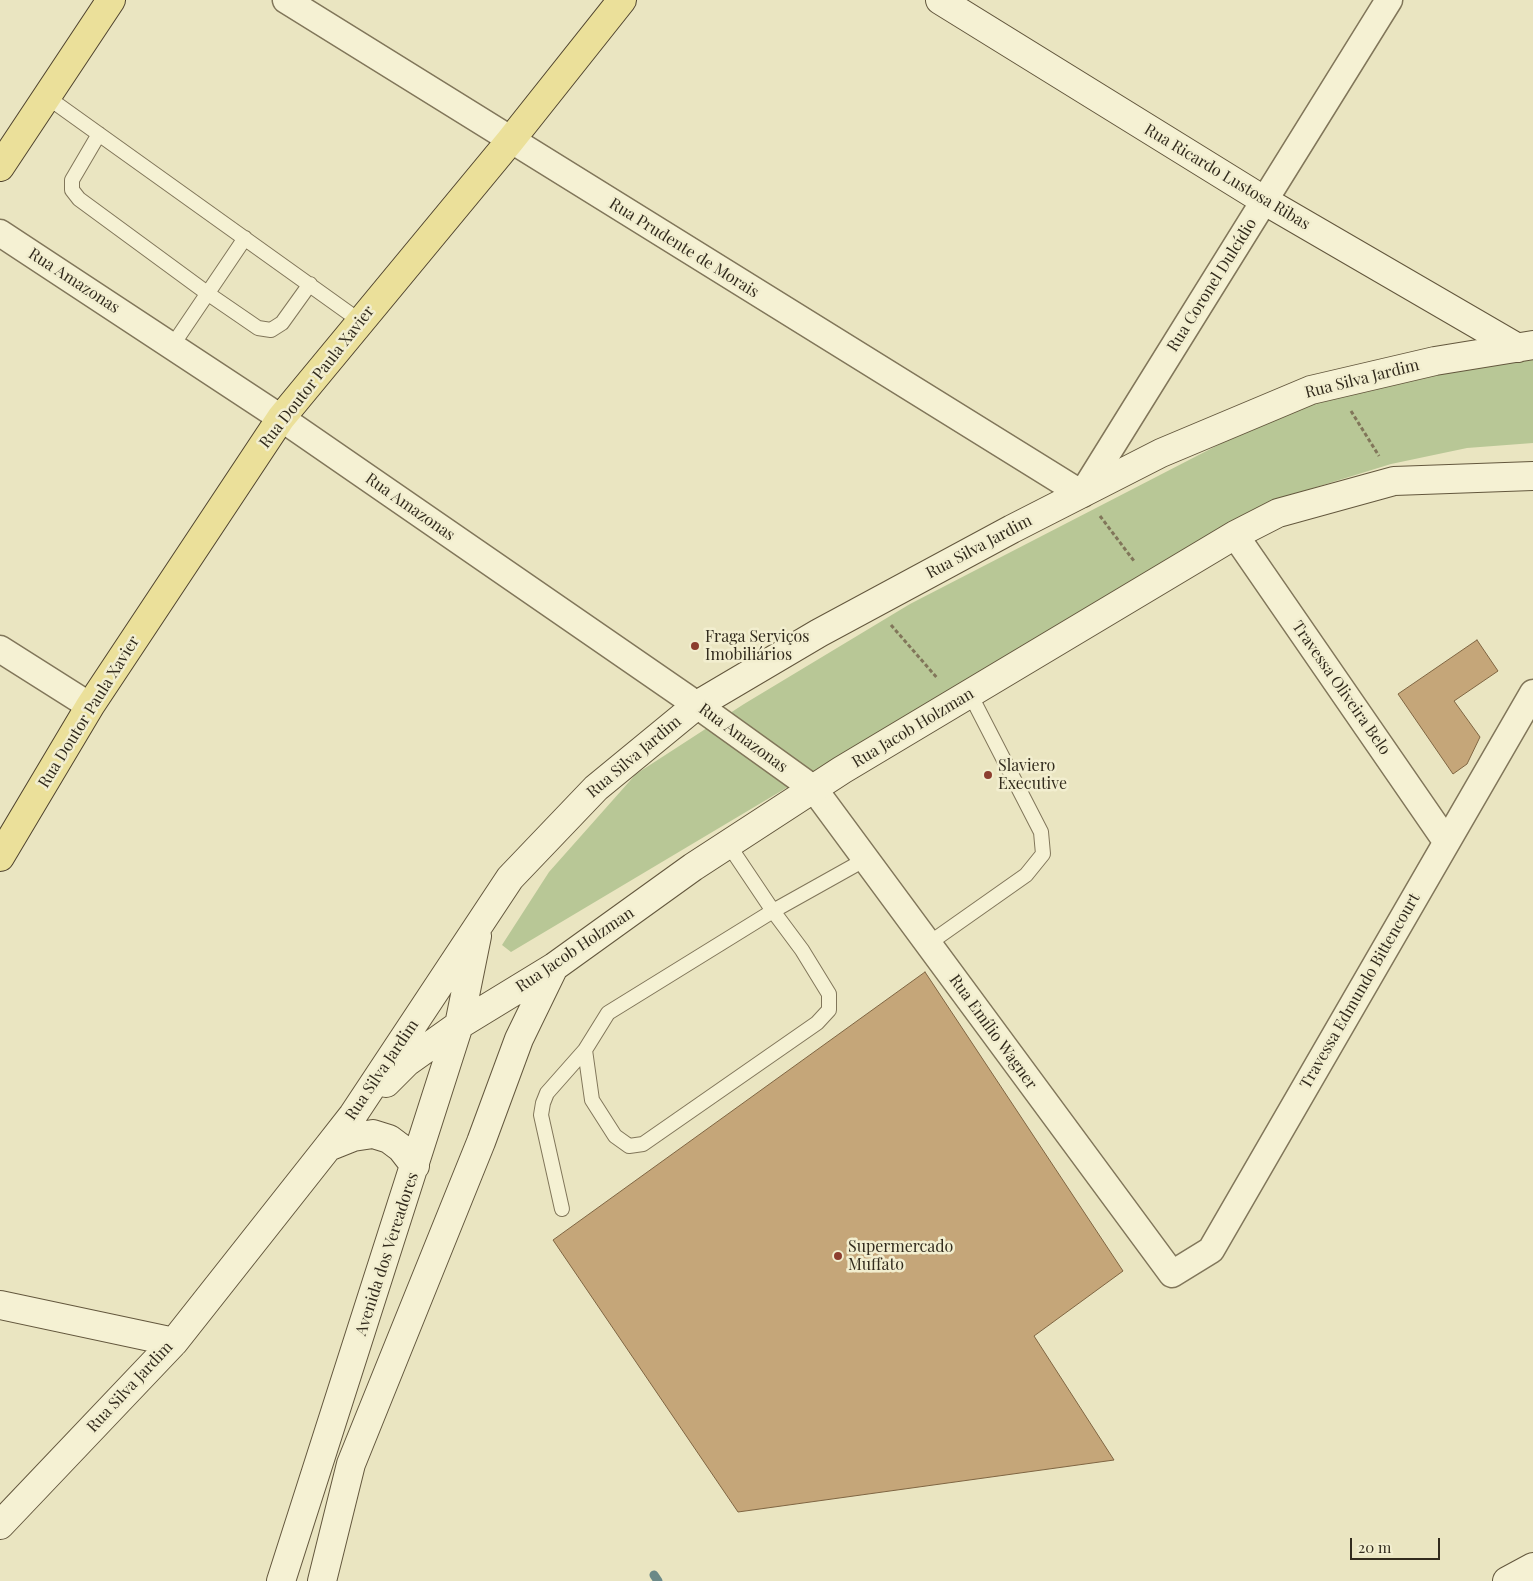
<!DOCTYPE html>
<meta charset="utf-8">
<style>
body{margin:0}
#map{position:relative;width:1533px;height:1581px;overflow:hidden;background:#eae5c1;font-family:"Playfair Display",serif}
canvas{display:block}
.scale{position:absolute;left:1350px;top:1538px;width:90px;height:22px;box-sizing:border-box;border:2px solid #322b1d;border-top:0;padding-left:6px;font-size:15px;line-height:18px;white-space:nowrap;color:#322b1d;-webkit-text-stroke:4px #f2eecf;paint-order:stroke}
</style>
<div id="map">
<canvas width="1533" height="1581"></canvas>
<div class="scale">20 m</div>
</div>
<script>
const ctx = document.querySelector('canvas').getContext('2d');
ctx.lineJoin = 'round';
function fill(path, color) {
  ctx.fillStyle = color;
  ctx.fill(path, 'evenodd');
}
function shape(rows) {
  const path = new Path2D();
  for (const r of rows) {
    path.moveTo(r[0], r[1]);
    for (let i = 2; i < r.length; i += 2) path.lineTo(r[i], r[i + 1]);
  }
  return path;
}
function trace(path, color, width, dash) {
  ctx.strokeStyle = color;
  ctx.lineWidth = width;
  ctx.lineCap = dash ? 'butt' : 'round';
  ctx.setLineDash(dash || []);
  ctx.stroke(path);
}
function label(font, color, halo, rows, align = 'center') {
  ctx.font = font + ' "Playfair Display",serif';
  ctx.lineWidth = 5;
  ctx.setLineDash([]);
  ctx.textBaseline = 'middle';
  ctx.strokeStyle = halo;
  ctx.fillStyle = color;
  for (const [text, x, y, turn = 0] of rows) {
    ctx.save();
    ctx.translate(x, y);
    ctx.rotate((+turn || 0) * Math.PI / 180);
    ctx.textAlign = isNaN(turn) ? turn : align;
    if (halo) ctx.strokeText(text, 0, 0);
    ctx.fillText(text, 0, 0);
    ctx.restore();
  }
}
const green = shape([
 [1533,360,1533,443,1467,448,1391,464,1281,498,1224,527,511,952,502,945,549,872,636,774,744,704,910,604,1313,396,1442,372]
]);
const stream = shape([
 [654,1575,658,1581]
]);
const building = shape([
 [1477,640,1498,671,1454,701,1480,737,1467,764,1453,774,1398,694,1477,640],
 [925,972,1123,1271,1034,1336,1114,1460,738,1512,553,1240,925,972]
]);
const path = shape([
 [1351,411,1379,456],
 [1100,516,1134,561],
 [891,625,938,679]
]);
const service = shape([
 [47,97,360,321],
 [99,134,72,180,72,190,79,199,207,293,258,328,271,330,282,323,310,284],
 [172,346,245,238],
 [728,844,773,911,866,859],
 [773,911,802,950,829,994,829,1010,817,1023,643,1144,629,1146,615,1136,592,1100,585,1050,608,1013,773,911],
 [928,944,1026,875,1043,854,1041,832,970,694],
 [562,1209,541,1115,543,1103,547,1093,585,1050]
]);
const minor = shape([
 [286,0,1082,494,1389,0],
 [0,233,281,418,697,705,814,789,1172,1274,1211,1250,1533,693],
 [1235,535,1446,841],
 [0,649,90,706]
]);
const secondary = shape([
 [940,0,1265,201,1518,348],
 [386,1083,407,1062,459,1025,554,967,693,867,842,770,1235,535,1278,513,1394,481,1533,476],
 [328,1147,353,1137,373,1134,389,1139,401,1148,415,1166],
 [0,1305,174,1342],
 [0,1525,174,1342,328,1147,353,1115,510,878,596,788,697,705,819,633,1012,529,1161,453,1311,390,1435,361,1533,345],
 [281,1581,459,1025,477,936],
 [322,1581,351,1464,481,1142,519,1039,554,967],
 [1507,1581,1533,1567]
]);
const primary = shape([
 [0,167,111,0],
 [0,857,90,706,281,418,510,141,622,0]
]);
const markers = [
 [695,646,5,"#8c3e2f"],
 [988,775,5,"#8c3e2f"],
 [838,1256,5,"#8c3e2f"]
];
const streetNames = [
 ["Rua Ricardo Lustosa Ribas",1227,177,31],
 ["Rua Prudente de Morais",684,248,32],
 ["Rua Amazonas",74,281,33],
 ["Rua Coronel Dulcídio",1212,285,-58],
 ["Rua Doutor Paula Xavier",317,377,-52],
 ["Rua Silva Jardim",1362,379,-14],
 ["Rua Amazonas",410,507,35],
 ["Rua Silva Jardim",979,547,-28],
 ["Travessa Oliveira Belo",1341,688,55],
 ["Rua Doutor Paula Xavier",89,712,-58],
 ["Rua Jacob Holzman",913,728,-31],
 ["Rua Amazonas",743,738,36],
 ["Rua Silva Jardim",634,757,-40],
 ["Rua Jacob Holzman",575,950,-34],
 ["Travessa Edmundo Bittencourt",1360,991,-60],
 ["Rua Emílio Wagner",993,1032,54],
 ["Rua Silva Jardim",382,1070,-56],
 ["Avenida dos Vereadores",387,1254,-72],
 ["Rua Silva Jardim",130,1387,-47]
];
const poiNames = [
 ["Fraga Serviços",705,637],
 ["Imobiliários",705,655],
 ["Slaviero",998,766],
 ["Executive",998,784],
 ["Supermercado",848,1247],
 ["Muffato",848,1265]
];
fill(green, '#b8c796');
trace(stream, '#6b8987', 9);
fill(building, '#c5a679');
trace(building, '#7f6542', 1);
trace(service, '#81765a', 16);
trace(minor, '#81765a', 29);
trace(secondary, '#63573d', 30);
trace(primary, '#4f432e', 30);
trace(path, '#81765a', 3, [4, 2.5]);
trace(service, '#f5f1d3', 14);
trace(minor, '#f5f1d3', 26);
trace(secondary, '#f5f1d3', 28);
trace(primary, '#ebe09a', 28);
for (const [x, y, r, color] of markers) {
  const dot = new Path2D();
  dot.arc(x, y, r, 0, 2 * Math.PI);
  ctx.fillStyle = color;
  ctx.fill(dot);
  trace(dot, '#f2eecf', 2);
}
label('16px', '#322b1d', '#f2eecf', streetNames);
label('16px', '#322b1d', '#f2eecf', poiNames, 'left');
</script>
